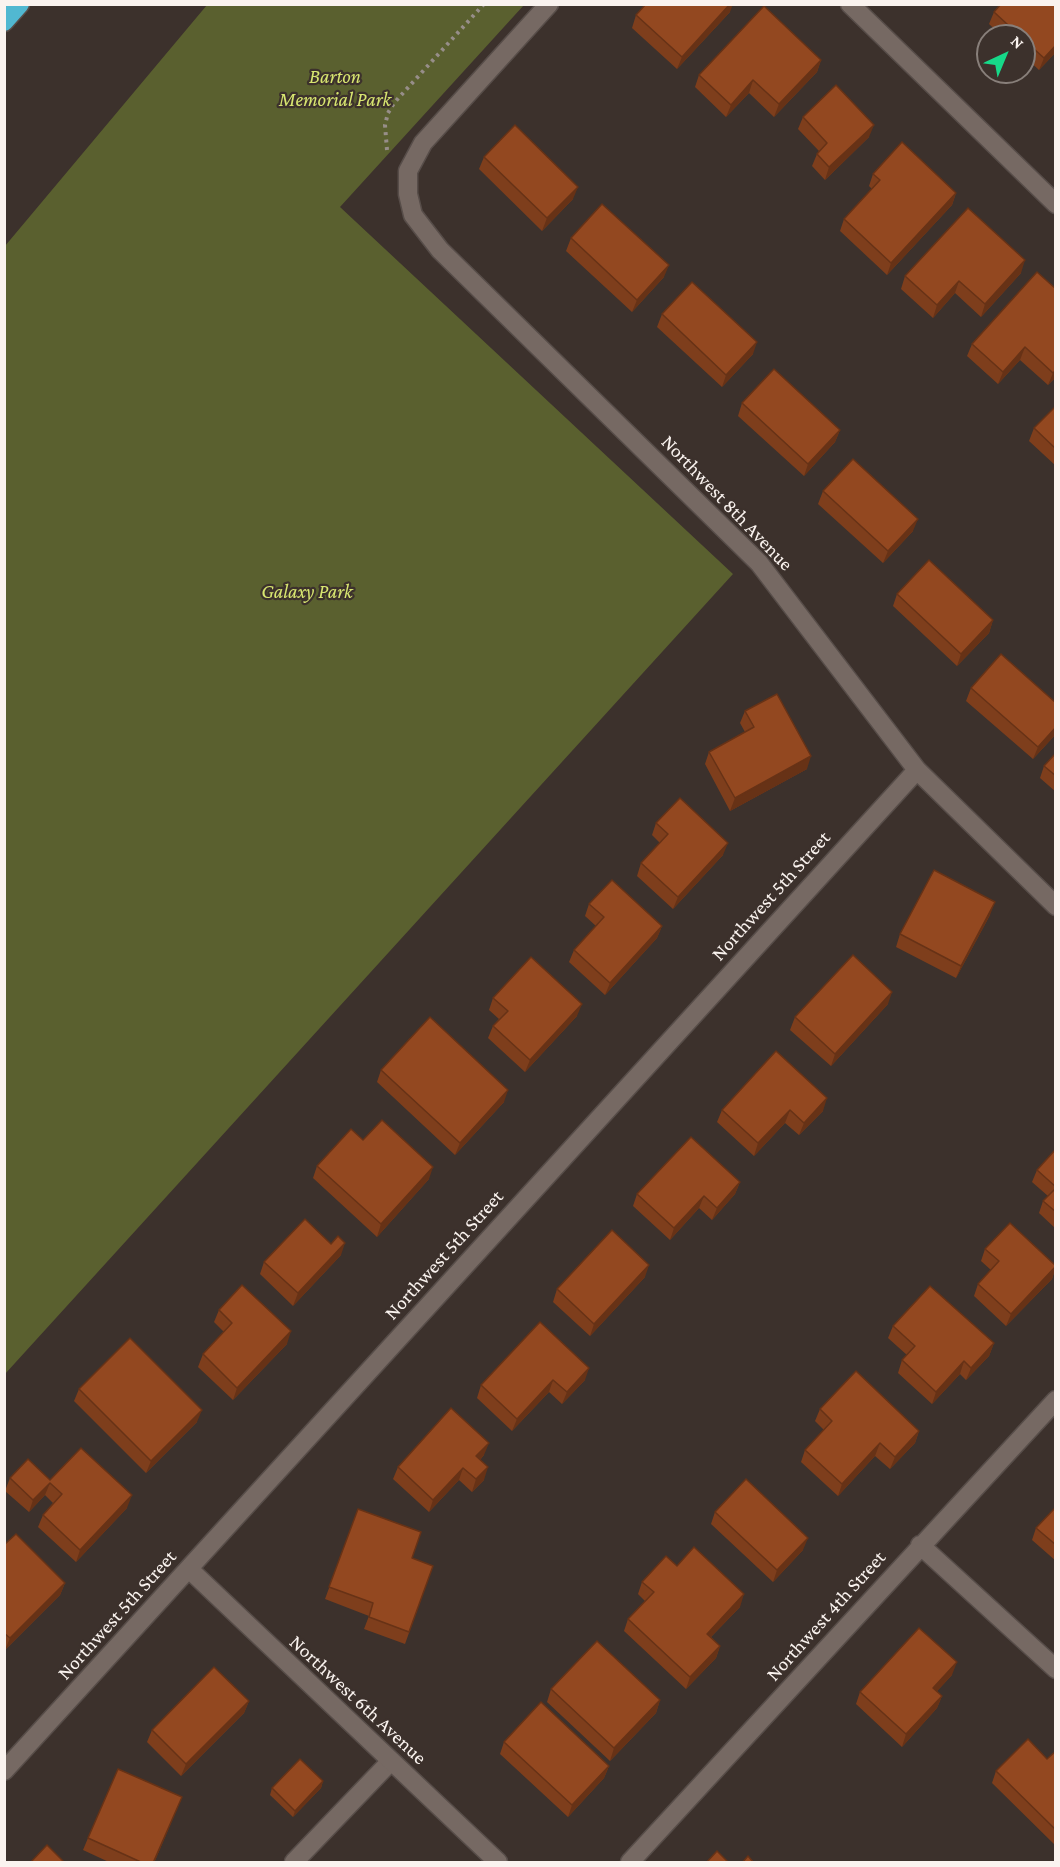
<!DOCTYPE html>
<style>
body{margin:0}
#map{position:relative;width:1060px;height:1867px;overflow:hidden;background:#3c312c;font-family:"Crimson Pro",serif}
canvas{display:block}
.frame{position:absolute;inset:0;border:6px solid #faf3ef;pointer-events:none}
.north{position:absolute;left:976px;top:24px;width:60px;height:60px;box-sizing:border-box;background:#3c312c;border:2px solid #887f7a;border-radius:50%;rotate:44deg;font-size:16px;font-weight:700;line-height:24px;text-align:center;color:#faf3ef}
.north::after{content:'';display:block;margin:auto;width:21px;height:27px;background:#16d989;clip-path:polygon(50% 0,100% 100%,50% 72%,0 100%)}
</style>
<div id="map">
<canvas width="1060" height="1867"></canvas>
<div class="frame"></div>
<div class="north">N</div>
</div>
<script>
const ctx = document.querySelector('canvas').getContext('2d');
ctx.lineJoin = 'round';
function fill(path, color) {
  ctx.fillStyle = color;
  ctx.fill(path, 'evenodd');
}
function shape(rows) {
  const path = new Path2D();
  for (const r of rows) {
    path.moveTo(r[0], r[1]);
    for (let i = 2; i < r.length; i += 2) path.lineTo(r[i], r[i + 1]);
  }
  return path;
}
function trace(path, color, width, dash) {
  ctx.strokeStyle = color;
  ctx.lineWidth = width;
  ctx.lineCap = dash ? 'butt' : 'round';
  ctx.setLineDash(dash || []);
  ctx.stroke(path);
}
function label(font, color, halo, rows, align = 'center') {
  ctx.font = font + ' "Crimson Pro",serif';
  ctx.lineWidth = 4.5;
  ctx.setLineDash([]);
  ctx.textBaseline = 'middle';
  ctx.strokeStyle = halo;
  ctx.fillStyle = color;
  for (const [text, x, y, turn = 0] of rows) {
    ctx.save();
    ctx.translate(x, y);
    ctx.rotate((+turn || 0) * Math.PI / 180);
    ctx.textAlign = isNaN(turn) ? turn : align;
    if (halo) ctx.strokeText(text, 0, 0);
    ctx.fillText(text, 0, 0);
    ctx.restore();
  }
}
const green = shape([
 [207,5,524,5,340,207,733,574,5,1374,5,246]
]);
const path = shape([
 [387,150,385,125,388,113,394,103,484,4]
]);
const lane = shape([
 [294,1862,391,1761]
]);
const street = shape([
 [549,4,423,143,408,171,408,194,413,215,440,250,759,563,917,770,1056,906],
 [850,4,1056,204],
 [920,1545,1056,1669],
 [189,1569,498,1862],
 [4,1771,917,770],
 [630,1862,1056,1400]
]);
const highway = shape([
 [4,22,20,4]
]);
const wall = shape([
 [1056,4,1056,52,1039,70,1024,56,1024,36,1002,36,989,24,994,12],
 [730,12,677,69,632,28,636,15],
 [821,60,817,72,774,117,749,93,726,117,695,87,699,75],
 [803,117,869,137,825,180,812,166,817,154,819,151,798,129],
 [484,157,573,199,542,231,479,169],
 [873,174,956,193,952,205,887,275,840,231,844,219,872,189,869,186],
 [571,238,664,277,632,312,566,251],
 [1021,273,981,317,955,293,933,318,901,289,905,276],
 [1056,289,1056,377,1048,385,1020,360,998,384,967,356,972,344],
 [662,314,753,354,722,387,657,327],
 [742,403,840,430,835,442,804,476,738,416],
 [1056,406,1056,466,1029,441,1034,428],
 [823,491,913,531,883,563,818,504],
 [897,594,993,620,989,633,957,666,893,606],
 [971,688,1056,703,1056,734,1033,759,966,701],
 [745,711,807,769,730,811,705,764,709,752,745,732,740,723],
 [1056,753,1056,792,1040,778,1044,766],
 [656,823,723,855,673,909,637,876,641,863,660,843,652,835],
 [589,904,662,926,657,938,605,995,569,962,574,950,596,926,585,916],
 [990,915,956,978,896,947,900,934],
 [493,998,577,1016,525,1072,488,1038,493,1026,499,1019,489,1010],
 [888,1004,831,1066,790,1030,795,1017],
 [381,1070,504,1102,455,1155,377,1082],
 [722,1110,823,1111,799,1135,785,1123,754,1156,717,1122],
 [363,1140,429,1179,377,1237,313,1178,317,1166],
 [1056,1149,1056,1229,1039,1213,1043,1201,1048,1196,1032,1182,1037,1170],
 [740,1182,735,1194,712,1220,699,1208,670,1240,633,1206,637,1194],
 [985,1249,1056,1266,1052,1279,1006,1326,974,1296,978,1284,991,1270,981,1261],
 [341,1255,293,1306,260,1274,264,1262],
 [645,1277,590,1336,553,1302,557,1289],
 [219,1310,287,1344,233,1400,198,1367,203,1354,224,1332,214,1322],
 [540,1322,585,1380,562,1404,549,1392,512,1431,477,1398,481,1385],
 [893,1326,994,1343,989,1356,966,1380,960,1374,932,1404,898,1373,902,1360,907,1355,888,1338],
 [79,1389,197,1422,146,1473,74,1401],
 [820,1409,919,1431,915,1443,890,1469,875,1456,838,1496,801,1462,805,1450,824,1430,815,1421],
 [484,1455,480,1460,484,1480,472,1492,459,1480,429,1512,393,1479,398,1467],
 [10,1478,50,1480,127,1508,76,1562,38,1527,43,1515,53,1503,45,1495,29,1512,5,1491],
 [1056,1507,1056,1561,1032,1540,1036,1528],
 [358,1509,412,1558,433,1566,405,1644,364,1629,369,1616,325,1599],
 [715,1512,803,1550,773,1582,711,1524],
 [4,1545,65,1583,60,1595,5,1650],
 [677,1566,740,1607,711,1637,720,1646,716,1658,686,1689,624,1631,628,1619,645,1601,638,1594,642,1582],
 [952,1675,937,1691,942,1696,937,1708,902,1747,856,1704,860,1692],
 [551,1689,660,1700,656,1713,610,1761,547,1702],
 [249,1701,244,1713,181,1776,147,1742,152,1730],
 [504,1742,609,1766,604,1778,568,1817,500,1754],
 [1056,1751,1056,1846,992,1783,996,1771,1047,1759],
 [323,1781,321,1788,293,1817,270,1795,272,1788],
 [182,1797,154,1863,111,1863,83,1850,88,1838]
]);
const shadedWall = shape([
 [730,4,733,4,730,12,677,69,682,57],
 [1056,45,1056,52,1039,70,1044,58],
 [821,60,817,72,774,117,779,104],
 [753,80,749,93,726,117,731,105],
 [874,125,869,137,825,180,829,167],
 [578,187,573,199,542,231,547,218],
 [956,193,952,205,887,275,891,263],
 [1025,260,1021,273,981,317,985,304],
 [669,265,664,277,632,312,637,300],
 [959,281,955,293,933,318,937,305],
 [757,342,753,354,722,387,726,375],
 [1025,347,1020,360,998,384,1003,372],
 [1056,370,1056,377,1048,385,1053,373],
 [840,430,835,442,804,476,808,464],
 [918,519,913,531,883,563,888,551],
 [993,620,989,633,957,666,961,654],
 [1056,727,1056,734,1033,759,1038,747],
 [811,756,807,769,730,811,735,798],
 [728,843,723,855,673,909,678,897],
 [995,902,990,915,956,978,961,966],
 [662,926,657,938,605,995,610,983],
 [892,992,888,1004,831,1066,835,1054],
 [582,1004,577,1016,525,1072,530,1060],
 [508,1090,504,1102,455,1155,460,1143],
 [827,1098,823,1111,799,1135,804,1123],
 [790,1110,785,1123,754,1156,758,1143],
 [433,1167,429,1179,377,1237,381,1224],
 [740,1182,735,1194,712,1220,717,1208],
 [704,1196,699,1208,670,1240,674,1228],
 [345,1243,341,1255,293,1306,298,1293],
 [649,1265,645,1277,590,1336,594,1324],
 [1056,1267,1052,1279,1006,1326,1011,1314],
 [291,1331,287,1344,233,1400,237,1388],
 [994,1343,989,1356,966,1380,971,1368],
 [964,1361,960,1374,932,1404,936,1392],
 [589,1368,585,1380,562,1404,567,1392],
 [553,1380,549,1392,512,1431,517,1419],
 [202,1410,197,1422,146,1473,151,1461],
 [919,1431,915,1443,890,1469,895,1457],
 [489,1443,484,1455,472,1469,476,1456],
 [880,1443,875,1456,838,1496,842,1484],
 [488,1467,484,1480,472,1492,476,1479],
 [463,1468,459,1480,429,1512,433,1500],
 [50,1483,45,1495,29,1512,33,1500],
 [132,1495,127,1508,76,1562,80,1550],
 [808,1538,803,1550,773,1582,777,1570],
 [65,1583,60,1595,5,1650,10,1638],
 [744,1594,740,1607,702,1646,707,1634],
 [720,1646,716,1658,686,1689,690,1677],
 [957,1662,952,1675,929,1700,933,1688],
 [942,1696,937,1708,902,1747,906,1734],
 [660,1700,656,1713,610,1761,614,1748],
 [249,1701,244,1713,181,1776,186,1764],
 [609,1766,604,1778,568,1817,572,1805],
 [323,1781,321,1788,293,1817,295,1811],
 [182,1797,154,1863,153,1863]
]);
const building = shape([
 [646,4,730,4,682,57,636,15,646,4],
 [1001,4,1056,4,1056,45,1044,58,1024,40,1024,36,1020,36,994,12,1001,4],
 [764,6,821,60,779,104,753,80,731,105,699,75,764,6],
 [836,85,874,125,829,167,817,154,827,143,803,117,836,85],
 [515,125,578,187,547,218,484,157,515,125],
 [902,142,956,193,891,263,844,219,880,180,873,174,902,142],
 [602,204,669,265,637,300,571,238,602,204],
 [968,208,1025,260,985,304,959,281,937,305,905,276,968,208],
 [1037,272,1056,289,1056,370,1053,373,1025,347,1003,372,972,344,1037,272],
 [692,282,757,342,726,375,662,314,692,282],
 [774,369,840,430,808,464,742,403,774,369],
 [1056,406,1056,449,1034,428,1056,406],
 [853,459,918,519,888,551,823,491,853,459],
 [929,560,993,620,961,654,897,594,929,560],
 [1001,654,1056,703,1056,727,1038,747,971,688,1001,654],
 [777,694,811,756,735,798,709,752,754,727,745,711,777,694],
 [1056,753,1056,776,1044,766,1056,753],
 [680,798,728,843,678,897,641,863,668,834,656,823,680,798],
 [934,870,995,902,961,966,900,934,934,870],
 [612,880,662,926,610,983,574,950,604,917,589,904,612,880],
 [853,955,892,992,835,1054,795,1017,853,955],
 [531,957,582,1004,530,1060,493,1026,508,1011,493,998,531,957],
 [430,1017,508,1090,460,1143,381,1070,430,1017],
 [776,1051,827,1098,804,1123,790,1110,758,1143,722,1110,776,1051],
 [382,1120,433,1167,381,1224,317,1166,351,1129,363,1140,382,1120],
 [691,1137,740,1182,717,1208,704,1196,674,1228,637,1194,691,1137],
 [1056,1149,1056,1187,1037,1170,1056,1149],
 [1056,1188,1056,1212,1043,1201,1056,1188],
 [305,1219,331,1244,338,1236,345,1243,298,1293,264,1262,305,1219],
 [1010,1223,1056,1266,1011,1314,978,1284,999,1261,985,1249,1010,1223],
 [612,1230,649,1265,594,1324,557,1289,612,1230],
 [242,1285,291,1331,237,1388,203,1354,232,1323,219,1310,242,1285],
 [930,1286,994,1343,971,1368,964,1361,936,1392,902,1360,915,1346,893,1326,930,1286],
 [540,1322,589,1368,567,1392,553,1380,517,1419,481,1385,540,1322],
 [130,1338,202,1410,151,1461,79,1389,130,1338],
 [856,1371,919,1431,895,1457,880,1443,842,1484,805,1450,832,1421,820,1409,856,1371],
 [451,1408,489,1443,476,1456,488,1467,476,1479,463,1468,433,1500,398,1467,451,1408],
 [81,1448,132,1495,80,1550,43,1515,62,1494,50,1483,33,1500,10,1478,28,1459,50,1480,81,1448],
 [746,1479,808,1538,777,1570,715,1512,746,1479],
 [1056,1507,1056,1545,1036,1528,1056,1507],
 [358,1509,421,1532,412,1558,433,1566,409,1632,369,1617,373,1603,329,1587,358,1509],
 [16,1534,65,1583,10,1638,4,1633,4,1545,16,1534],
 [694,1547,744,1594,707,1634,720,1646,690,1677,628,1619,654,1592,642,1582,666,1556,677,1566,694,1547],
 [919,1628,957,1662,933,1688,942,1696,906,1734,860,1692,919,1628],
 [597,1641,660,1700,614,1748,551,1689,597,1641],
 [214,1667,249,1701,186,1764,152,1730,214,1667],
 [541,1702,609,1766,572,1805,504,1742,541,1702],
 [1028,1739,1047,1759,1056,1751,1056,1830,996,1771,1028,1739],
 [300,1759,323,1781,295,1811,272,1788,300,1759],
 [118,1769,182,1797,153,1863,143,1863,88,1838,118,1769],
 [47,1845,65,1863,30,1863,47,1845],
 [717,1851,729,1863,706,1863,717,1851],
 [748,1856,754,1863,742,1863,748,1856]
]);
const parkNames = [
 ["Barton",335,77],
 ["Memorial Park",335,100],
 ["Galaxy Park",307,592]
];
const streetNames = [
 ["Northwest 8th Avenue",727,503,46],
 ["Northwest 5th Street",771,896,-48],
 ["Northwest 5th Street",444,1255,-48],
 ["Northwest 5th Street",117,1615,-48],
 ["Northwest 4th Street",826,1616,-48],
 ["Northwest 6th Avenue",358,1700,43]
];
fill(green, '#5a602f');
trace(lane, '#574d49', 21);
trace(street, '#574d49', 21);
trace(highway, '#574d49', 21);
trace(path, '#978e89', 4, [3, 4.5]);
trace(lane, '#766963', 18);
trace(street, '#766963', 18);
trace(highway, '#51b8d1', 18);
fill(wall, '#7e3e1c');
fill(shadedWall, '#673216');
fill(building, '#934820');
trace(building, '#673216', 1.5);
label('italic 20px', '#d8e670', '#3c312c', parkNames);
label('20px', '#faf3ef', '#3c312c', streetNames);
</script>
